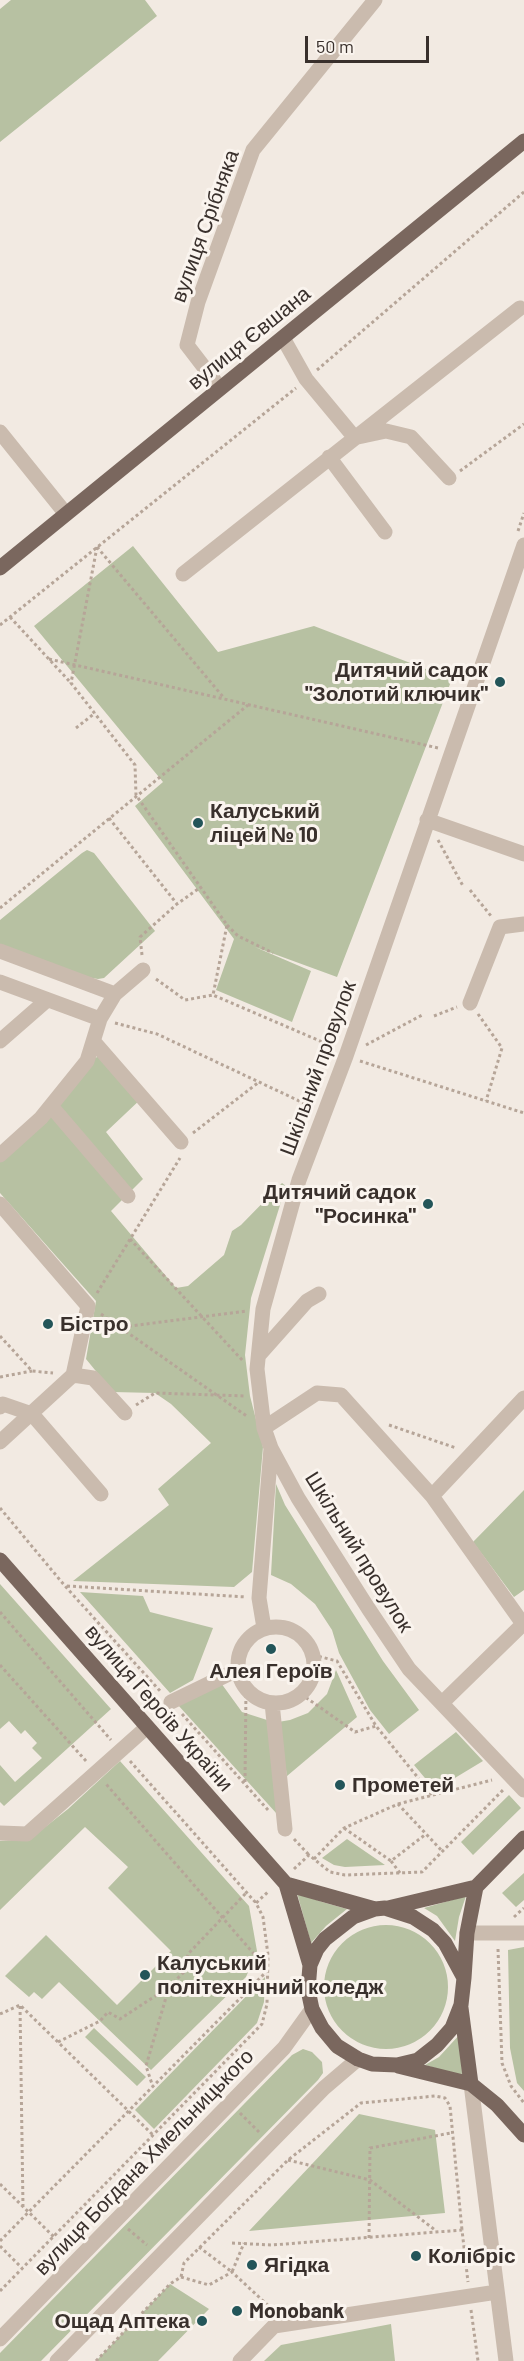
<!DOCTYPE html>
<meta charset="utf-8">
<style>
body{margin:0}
#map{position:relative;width:524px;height:2361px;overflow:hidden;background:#f2eae2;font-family:Barlow,sans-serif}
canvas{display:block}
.scale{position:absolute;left:305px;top:36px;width:124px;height:27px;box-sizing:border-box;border:3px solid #39302c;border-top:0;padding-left:8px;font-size:18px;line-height:21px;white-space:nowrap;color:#39302c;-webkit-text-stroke:4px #faf4ee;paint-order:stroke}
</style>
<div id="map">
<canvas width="524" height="2361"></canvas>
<div class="scale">50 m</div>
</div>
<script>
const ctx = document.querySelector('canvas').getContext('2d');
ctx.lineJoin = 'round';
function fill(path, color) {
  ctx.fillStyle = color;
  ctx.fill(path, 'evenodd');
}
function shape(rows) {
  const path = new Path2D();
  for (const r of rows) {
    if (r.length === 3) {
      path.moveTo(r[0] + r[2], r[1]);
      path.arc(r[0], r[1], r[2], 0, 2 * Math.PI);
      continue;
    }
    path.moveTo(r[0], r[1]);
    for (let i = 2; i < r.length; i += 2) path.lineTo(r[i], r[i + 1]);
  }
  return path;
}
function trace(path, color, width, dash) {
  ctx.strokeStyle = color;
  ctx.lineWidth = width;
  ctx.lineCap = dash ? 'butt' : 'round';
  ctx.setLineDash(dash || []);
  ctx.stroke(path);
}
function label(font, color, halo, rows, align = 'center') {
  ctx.font = font + ' Barlow,sans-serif';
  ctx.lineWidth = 6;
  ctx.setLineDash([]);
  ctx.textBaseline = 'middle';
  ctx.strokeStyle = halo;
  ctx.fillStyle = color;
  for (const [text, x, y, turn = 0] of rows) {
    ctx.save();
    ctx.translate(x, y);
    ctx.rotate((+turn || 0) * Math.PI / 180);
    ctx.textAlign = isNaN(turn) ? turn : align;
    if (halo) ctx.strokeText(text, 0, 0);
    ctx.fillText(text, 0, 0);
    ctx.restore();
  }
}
const green = shape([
 [11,0,145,0,157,16,0,142,0,9],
 [133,546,218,652,314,626,452,679,337,977,255,947,311,971,292,1022,216,990,234,939,135,806,163,782,34,626],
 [87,850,94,853,155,931,104,978,98,979,86,977,0,944,0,920,82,853],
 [105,1054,143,1097,106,1132,143,1179,111,1211,176,1288,188,1286,224,1255,232,1231,241,1225,282,1183,286,1186,251,1298,245,1355,250,1396,263,1447,252,1572,234,1587,73,1581,169,1505,158,1489,211,1443,171,1404,155,1393,113,1392,86,1359,96,1301,0,1193,0,1155,87,1061],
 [276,1484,285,1505,383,1661,419,1710,389,1734,370,1710,339,1653,332,1630,315,1604,291,1584,271,1575],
 [524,1490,524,1590,514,1597,473,1542],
 [0,1584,111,1709,4,1806,0,1802,0,1765,15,1782,42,1758,32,1748,37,1743,25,1730,21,1734,9,1721,0,1729],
 [80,1592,143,1596,150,1612,213,1628,193,1680,170,1693],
 [336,1670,357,1717,287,1776,278,1722,290,1720,308,1713,327,1694],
 [221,1683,242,1712,267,1720,277,1814,178,1705],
 [456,1732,483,1761,435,1790,414,1765],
 [120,1761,249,1906,257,1951,246,1977,151,2070,59,1982,42,1999,34,1992,29,1997,5,1976,46,1935,117,2005,171,1951,108,1888,128,1867,85,1827,0,1910,0,1841,30,1839,68,1809],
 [509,1795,521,1808,473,1855,461,1842],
 [347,1839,385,1865,345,1867,334,1865,322,1858],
 [524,1873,524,1900,516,1907,502,1893],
 [297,1893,322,1902,347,1909,326,1926,311,1943],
 [466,1896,459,1917,455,1941,437,1916,424,1908],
 [386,1987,62],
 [524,1947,524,2091,517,2083,510,2048,508,1950],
 [265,1977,264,2002,257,2023,154,2129,135,2110],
 [94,2028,146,2077,137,2086,85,2037],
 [461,2033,462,2076,425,2065,439,2057],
 [303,2049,312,2052,322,2062,323,2073,318,2080,41,2361,0,2361,0,2353,292,2055],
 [359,2114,435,2130,445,2213,249,2231],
 [170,2284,209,2309,158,2361,96,2361],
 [391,2324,395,2361,264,2361,281,2345]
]);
const path = shape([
 [317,370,524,192],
 [460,471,524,424],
 [518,531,524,513],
 [97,547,71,683,135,765,136,795,227,925,213,995,334,1047],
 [97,547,224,698],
 [10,617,71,683],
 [0,625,296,388],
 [49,659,438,748],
 [76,728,95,713],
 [109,818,177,904,201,887],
 [438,840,463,886],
 [470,890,491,916],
 [0,908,248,705],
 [227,925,238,936,273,953],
 [142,955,140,937,177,904],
 [156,979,185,1000,213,995],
 [478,1014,502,1048,486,1101],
 [434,1016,457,1007],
 [115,1023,157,1034,310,1106],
 [366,1045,424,1014],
 [360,1061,524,1113],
 [193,1133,259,1082],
 [130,1239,243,1361],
 [97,1293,180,1158],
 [101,1314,248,1417],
 [99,1330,247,1311],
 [0,1336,32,1371,53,1373],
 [0,1377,32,1371],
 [136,1405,155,1393,246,1396],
 [389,1425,456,1448],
 [0,1508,65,1586,161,1692],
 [67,1586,246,1597],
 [0,1612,111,1740],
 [313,1655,337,1661,376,1726,432,1795],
 [0,1665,86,1761],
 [301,1694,355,1732,376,1726],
 [182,1714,268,1810],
 [130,1761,256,1903],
 [245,1782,246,1689],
 [398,1804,492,1780],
 [344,1828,391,1861,426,1834],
 [294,1839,309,1855],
 [314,1859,344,1828,398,1804,442,1851],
 [391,1861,400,1873],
 [294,1869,309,1855,330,1872,345,1875,422,1872,504,1789],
 [514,1917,524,1908],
 [498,1949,502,2063,511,2086,524,2103],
 [169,1987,185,1971,188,1954,247,1892],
 [0,2014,20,2005],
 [58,2042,100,2021,108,2012,120,2019,169,1987,146,2066,153,2087],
 [240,2113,259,2132],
 [288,2160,370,2180,435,2230],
 [0,2184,54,2237],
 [23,2207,20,2005,153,2135],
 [128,2229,147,2245],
 [369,2238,370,2148,451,2133],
 [0,2241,268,1970,106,1784],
 [232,2243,272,2245,462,2230,468,2282],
 [0,2246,22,2268],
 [199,2247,232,2272,244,2243],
 [181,2277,209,2285,232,2272,274,2311],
 [0,2291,262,2024,267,2004,268,1955,263,1917,256,1903,269,1891],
 [471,2310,478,2361],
 [96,2361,170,2284,181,2277,184,2263,288,2160,361,2103,435,2096,445,2098,450,2106,462,2230]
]);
const minor = shape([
 [220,388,187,345,198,302,253,150,375,0],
 [0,432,66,514],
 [358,437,386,431,411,437,449,478],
 [355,438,520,308],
 [329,457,385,532],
 [524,545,346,1056,299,1180,263,1309,257,1369,264,1428,271,1448,298,1498,368,1608,409,1669,524,1790],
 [183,574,355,438,306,379,283,338],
 [427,820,524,854],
 [0,951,115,994,143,970],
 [0,982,100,1019],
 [470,1003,500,927,524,924],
 [0,1041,47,1000],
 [94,1042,181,1142],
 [51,1106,128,1196],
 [0,1155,41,1118,87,1061,100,1019,115,994],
 [0,1204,88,1306,73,1375,0,1442],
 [259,1355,307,1301,319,1294],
 [73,1375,93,1378,125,1413],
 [0,1407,3,1404,32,1414,101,1494],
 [264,1428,317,1393,341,1395,432,1496,523,1624],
 [432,1496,524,1398],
 [276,1665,38],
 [264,1628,259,1598,271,1448],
 [171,1702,237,1670],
 [272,1703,285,1829],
 [442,1703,524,1623],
 [0,1833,27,1834,147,1727],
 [467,1933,524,1933],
 [471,2084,506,2361],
 [0,2339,284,2048,312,2009],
 [57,2361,324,2088,358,2059],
 [240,2361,274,2326,497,2292]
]);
const major = shape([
 [0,568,524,141],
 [0,1560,286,1884,310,1965],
 [286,1884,375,1909],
 [388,1908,476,1887,524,1838],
 [464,1978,445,1943,433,1930,413,1917,385,1908,375,1909,353,1917,325,1939,317,1949,310,1965,308,1990,312,2009,322,2028,337,2046,358,2059,372,2064,397,2065,418,2060,437,2045,452,2028,461,2005,464,1978,467,1933,476,1887],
 [461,2008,471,2084,497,2105,524,2135],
 [398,2066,471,2084]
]);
const markers = [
 [500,682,6,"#235559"],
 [198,823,6,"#235559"],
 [428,1204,6,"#235559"],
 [48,1324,6,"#235559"],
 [271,1649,6,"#235559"],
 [340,1785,6,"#235559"],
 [145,1975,6,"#235559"],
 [416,2256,6,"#235559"],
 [252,2265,6,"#235559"],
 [237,2311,6,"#235559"],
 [202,2321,6,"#235559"]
];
const streetNames = [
 ["вулиця Срібняка",205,226,-70],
 ["вулиця Євшана",249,338,-39],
 ["Шкільний провулок",318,1068,-70],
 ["Шкільний провулок",359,1552,58],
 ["вулиця Героїв України",159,1708,49],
 ["вулиця Богдана Хмельницького",144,2162,-46]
];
const poiNames = [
 ["Дитячий садок",488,670,"right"],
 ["\"Золотий ключик\"",488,694,"right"],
 ["Калуський",210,811],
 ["ліцей № 10",210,835],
 ["Дитячий садок",416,1192,"right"],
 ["\"Росинка\"",416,1216,"right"],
 ["Бістро",60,1324],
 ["Алея Героїв",271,1671,"center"],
 ["Прометей",352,1785],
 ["Калуський",157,1963],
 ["політехнічний коледж",157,1987],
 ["Колібріс",428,2256],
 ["Ягідка",264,2265],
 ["Monobank",249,2311],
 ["Ощад Аптека",190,2321,"right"]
];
fill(green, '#b7c1a2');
trace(path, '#b6a598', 3, [3, 3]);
trace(minor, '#cabbae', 15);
trace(major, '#7a675e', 15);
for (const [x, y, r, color] of markers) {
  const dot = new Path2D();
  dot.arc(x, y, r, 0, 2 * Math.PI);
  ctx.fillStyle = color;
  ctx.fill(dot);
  trace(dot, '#faf4ee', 2);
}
label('21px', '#39302c', '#faf4ee', streetNames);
label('bold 21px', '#39302c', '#faf4ee', poiNames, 'left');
</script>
